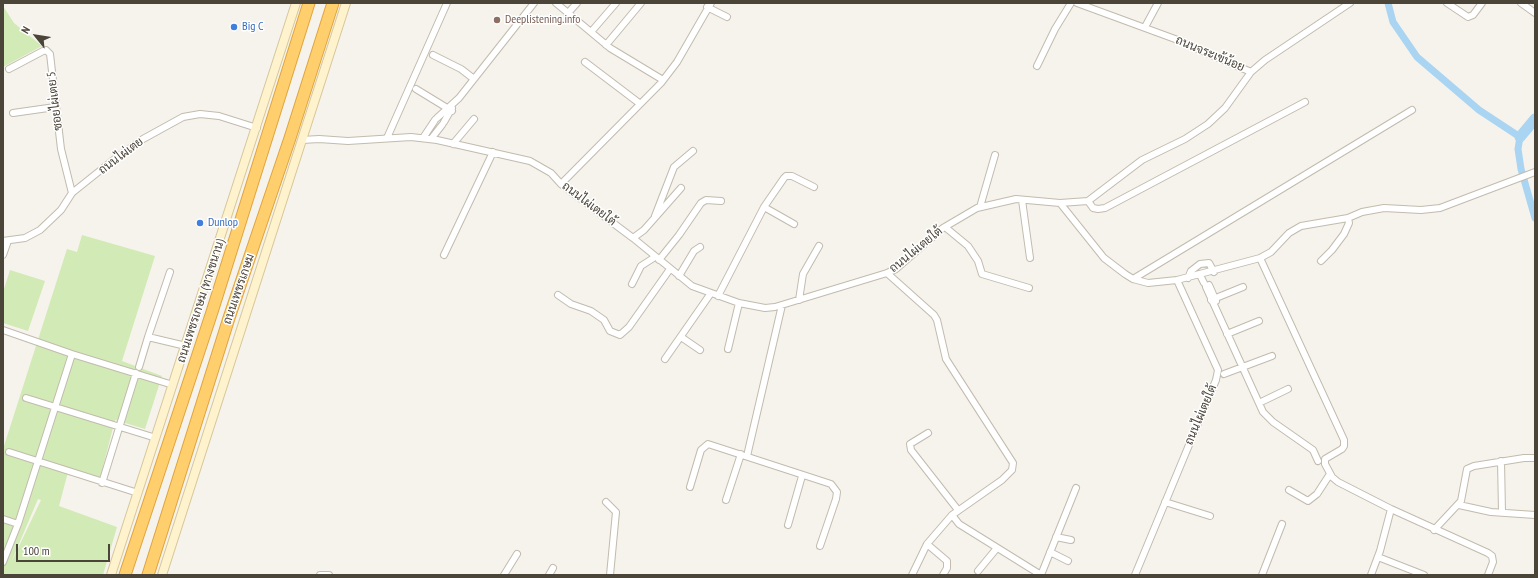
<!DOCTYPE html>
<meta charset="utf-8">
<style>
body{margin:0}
#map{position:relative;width:1538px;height:578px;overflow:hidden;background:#f6f3ec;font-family:"PT Sans Narrow",sans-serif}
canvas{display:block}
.frame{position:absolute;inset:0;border:4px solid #4b4439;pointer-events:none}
.north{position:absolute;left:16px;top:16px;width:40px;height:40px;-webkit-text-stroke:3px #fff;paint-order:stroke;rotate:300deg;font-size:11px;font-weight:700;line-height:16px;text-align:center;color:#4b4439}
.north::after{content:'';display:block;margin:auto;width:14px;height:18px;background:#4b4439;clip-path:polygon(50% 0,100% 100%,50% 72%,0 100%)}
.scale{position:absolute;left:16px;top:544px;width:94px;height:18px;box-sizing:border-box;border:2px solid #4b4439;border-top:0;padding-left:5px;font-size:12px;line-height:14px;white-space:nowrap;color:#4b4439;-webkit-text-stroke:3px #fff;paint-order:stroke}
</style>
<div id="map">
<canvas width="1538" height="578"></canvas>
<div class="frame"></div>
<div class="north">N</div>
<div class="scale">100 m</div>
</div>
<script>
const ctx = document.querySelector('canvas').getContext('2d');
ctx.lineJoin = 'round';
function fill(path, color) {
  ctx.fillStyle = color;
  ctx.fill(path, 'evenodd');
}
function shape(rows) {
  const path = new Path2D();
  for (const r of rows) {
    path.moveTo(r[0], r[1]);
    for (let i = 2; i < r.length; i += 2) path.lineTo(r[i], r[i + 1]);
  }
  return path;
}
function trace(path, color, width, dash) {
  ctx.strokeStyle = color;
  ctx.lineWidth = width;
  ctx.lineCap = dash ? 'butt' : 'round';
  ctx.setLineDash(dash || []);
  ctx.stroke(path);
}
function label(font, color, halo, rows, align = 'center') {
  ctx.font = font + ' "PT Sans Narrow",Sarabun,sans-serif';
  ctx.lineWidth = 3;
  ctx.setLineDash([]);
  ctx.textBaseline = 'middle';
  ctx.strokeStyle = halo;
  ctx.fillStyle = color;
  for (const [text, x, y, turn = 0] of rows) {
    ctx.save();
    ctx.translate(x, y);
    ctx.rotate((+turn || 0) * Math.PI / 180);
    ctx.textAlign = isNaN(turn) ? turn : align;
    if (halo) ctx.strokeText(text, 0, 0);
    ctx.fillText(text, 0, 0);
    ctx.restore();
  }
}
const green = shape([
 [3,6,14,23,42,46,3,67],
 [82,235,155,256,122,361,162,376,145,429,115,420,99,482,68,472,59,506,117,527,103,575,3,575,3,449,67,249,77,252],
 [38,499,41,500,10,565],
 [10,270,45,281,28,331,3,323,3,292]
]);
const canal = shape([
 [1388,3,1393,22,1417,57,1479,110,1520,137,1518,149,1521,169,1535,218]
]);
const river = shape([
 [1520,137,1535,119]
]);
const street = shape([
 [556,3,610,48,663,80],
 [1077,3,1175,39,1251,72],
 [1447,3,1468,17,1473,15,1482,3],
 [1521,3,1535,13],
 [707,7,727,17],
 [568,13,577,3],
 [1145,27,1158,3],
 [591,32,616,3],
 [606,45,641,3],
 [433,55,461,69,474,79],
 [585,62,639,103],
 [1037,66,1055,29,1071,3],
 [9,69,43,51,46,50,50,54,61,149,72,193],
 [416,89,452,111],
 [13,113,55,107],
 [437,118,459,98,534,3],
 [444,122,452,108],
 [387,138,447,3],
 [423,138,435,120],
 [431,139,442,125],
 [302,140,319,139,348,141,411,137,437,140,530,161,551,173,561,184,633,238,692,286,739,303,765,308,775,307,887,273,896,269,943,228,977,208,1016,199,1060,203,1104,258,1125,274,1133,279,1148,283,1177,280,1218,370,1216,380,1135,575],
 [453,144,474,119],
 [561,184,661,83,677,62,711,3],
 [1022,200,1030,258],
 [1088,201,1093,208,1098,209,1105,208,1305,102],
 [1060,203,1088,201,1142,160,1185,139,1208,124,1225,108,1251,72,1265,60,1350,3],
 [764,207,794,224],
 [980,207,995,155],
 [655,216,674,167,693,151],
 [945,227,968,246,978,261,982,274,1029,288],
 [633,238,644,230,681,188],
 [3,241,25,238,40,230,61,210,72,193,112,161,143,139,183,117,200,114,219,116,257,128],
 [3,255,8,241],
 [444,255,493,152],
 [1260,258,1344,440,1344,446,1342,449,1325,459,1325,464,1332,477,1338,482,1391,509,1488,553,1492,556,1493,562,1488,575],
 [659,260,679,235,701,203,706,200,721,201],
 [1321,261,1332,250,1344,234,1349,223,1348,218],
 [170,272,148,337,186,346],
 [887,273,934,315,937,320,946,359,1013,463,1012,470,1002,480,952,515,959,524,1041,575],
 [1200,275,1204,283],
 [679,276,694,251,700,247],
 [1188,278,1191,271,1200,264,1209,263,1214,272],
 [1133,279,1412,110],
 [1177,280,1260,258,1271,252,1289,233,1301,226,1348,218,1362,212,1384,208,1421,210,1440,208,1535,172],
 [632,284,641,266,655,257],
 [1209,285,1216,301],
 [1206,287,1263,412,1273,422,1313,450,1318,461],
 [558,295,571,304,591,311,604,320,610,331,620,335,629,327,670,269],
 [718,296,764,207,784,178,786,176,792,176,814,187],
 [799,300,803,274,819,246],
 [1211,300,1243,287],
 [3,330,72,354,173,385],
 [1227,334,1259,321],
 [681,337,700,350],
 [728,349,739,303],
 [665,359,711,293],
 [139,367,148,337],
 [1224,374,1272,356],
 [26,398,156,438],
 [1259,403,1288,389],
 [928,433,910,444,911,450,958,510],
 [9,452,138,493],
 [747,456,782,305],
 [1501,461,1502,512],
 [102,483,136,373],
 [690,487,701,450,708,444,831,484,837,492,836,499,820,546],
 [1289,490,1308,501,1317,494,1330,474],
 [726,500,741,454],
 [606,502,616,512,610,575],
 [1165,502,1210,516],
 [1459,505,1491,512,1535,515],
 [3,519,18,524],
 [788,525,802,476],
 [1434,530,1461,501,1467,469,1474,466,1524,458,1535,458],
 [1056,537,1071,540],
 [927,544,947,561,947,568,943,575],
 [1050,552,1068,561],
 [1378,557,1424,575],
 [3,562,18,524,72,354],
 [978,571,997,548],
 [320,575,329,575],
 [504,575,517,554],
 [549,575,553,568],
 [912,575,927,544,952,515],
 [1041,575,1076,488],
 [1262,575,1282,524],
 [1371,575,1380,551,1391,509]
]);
const secondary = shape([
 [111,575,296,3],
 [162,575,346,3]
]);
const highway = shape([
 [125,575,212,312,309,3],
 [148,575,229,318,290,138,333,3]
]);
const markers = [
 [497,20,4,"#8d6e63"],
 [234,27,4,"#3f7fe0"],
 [200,223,4,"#3f7fe0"]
];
const educationNames = [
 ["Deeplistening.info",505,20]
];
const shopNames = [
 ["Big C",242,27],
 ["Dunlop",208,223]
];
const streetNames = [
 ["ถนนจระเข้น้อย",1210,54,23],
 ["ซอยไผ่เตย 5",55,101,-97],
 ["ถนนไผ่เตย",121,156,-37],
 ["ถนนไผ่เตยใต้",589,204,37],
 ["ถนนไผ่เตยใต้",916,250,-39],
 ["ถนนเพชรเกษม",239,289,-71],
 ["ถนนเพชรเกษม (ทางขนาน)",201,301,-72],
 ["ถนนไผ่เตยใต้",1201,415,-67]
];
fill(green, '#d2eab5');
trace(canal, '#a9d4f2', 7);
trace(river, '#a9d4f2', 11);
trace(street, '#c2bbae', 8);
trace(secondary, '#d6c79b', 10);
trace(highway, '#e0a43c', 13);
trace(street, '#fff', 6);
trace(secondary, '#fff3cd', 8);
trace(highway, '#ffcf6e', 11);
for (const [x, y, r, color] of markers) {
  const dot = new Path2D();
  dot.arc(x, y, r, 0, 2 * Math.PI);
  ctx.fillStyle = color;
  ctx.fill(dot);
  trace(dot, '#fff', 1.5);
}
label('12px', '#785e54', '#fff', educationNames, 'left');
label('12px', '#366cbe', '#fff', shopNames, 'left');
label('12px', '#4b4439', '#fff', streetNames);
</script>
